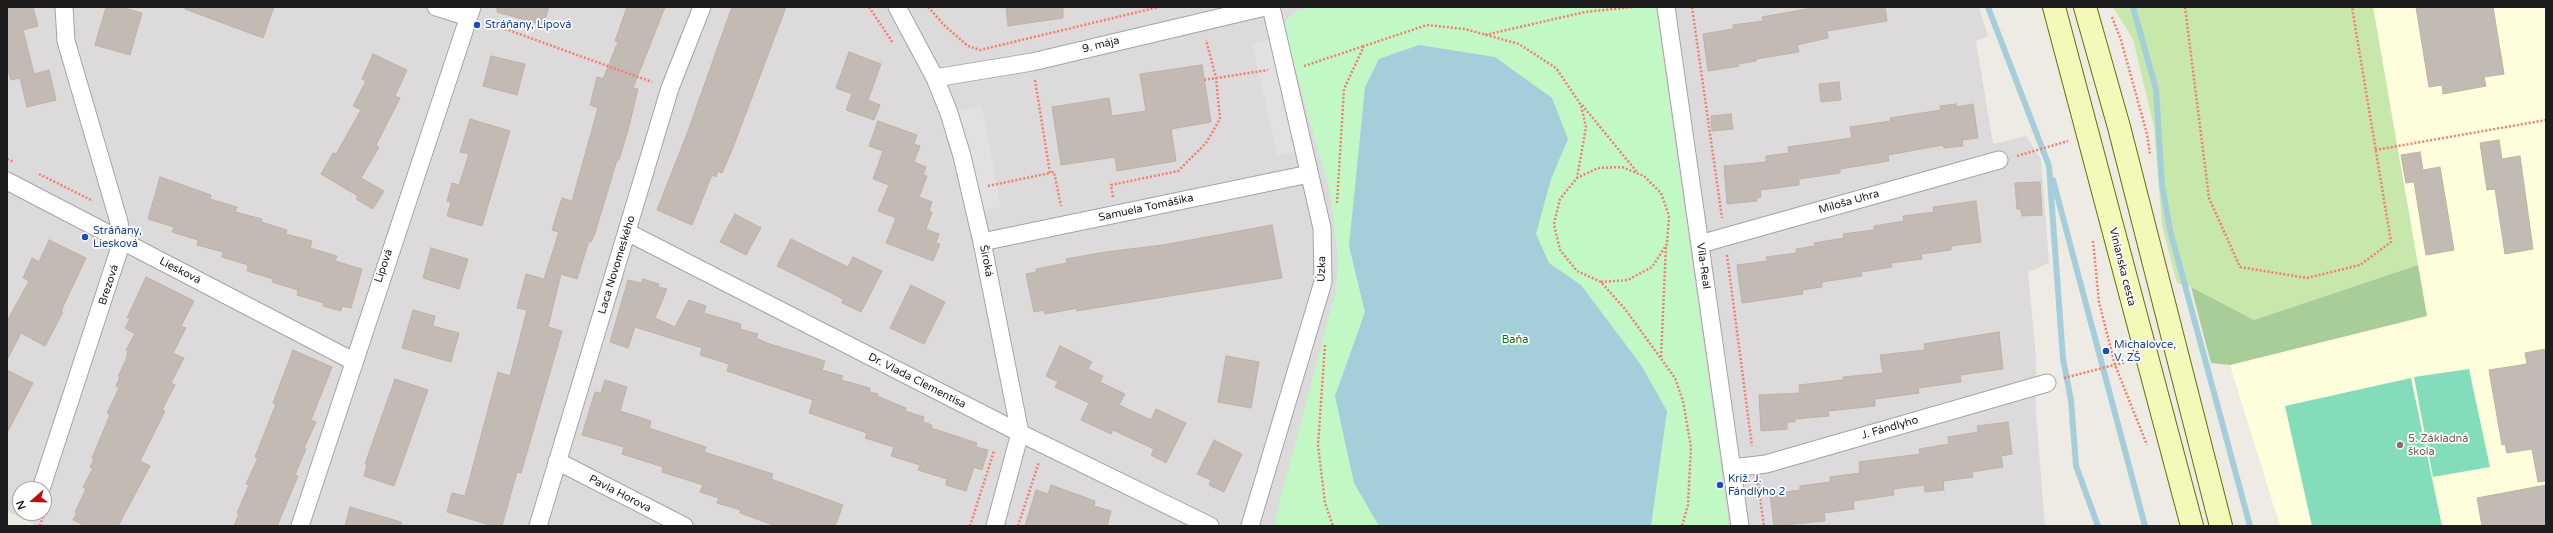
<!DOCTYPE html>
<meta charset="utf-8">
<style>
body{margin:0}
#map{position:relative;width:2553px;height:533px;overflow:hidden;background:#eeebe4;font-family:"Varela Round",sans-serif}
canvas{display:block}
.frame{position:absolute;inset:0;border:8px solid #1d1d1d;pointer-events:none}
.north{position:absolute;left:12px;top:481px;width:40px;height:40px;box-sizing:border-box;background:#fff;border:1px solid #a5a5a5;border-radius:50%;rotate:250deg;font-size:11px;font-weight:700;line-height:16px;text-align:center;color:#1d1d1d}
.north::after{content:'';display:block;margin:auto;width:14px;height:18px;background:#c50705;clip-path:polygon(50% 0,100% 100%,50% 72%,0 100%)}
</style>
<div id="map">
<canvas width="2553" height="533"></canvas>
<div class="frame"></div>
<div class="north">N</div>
</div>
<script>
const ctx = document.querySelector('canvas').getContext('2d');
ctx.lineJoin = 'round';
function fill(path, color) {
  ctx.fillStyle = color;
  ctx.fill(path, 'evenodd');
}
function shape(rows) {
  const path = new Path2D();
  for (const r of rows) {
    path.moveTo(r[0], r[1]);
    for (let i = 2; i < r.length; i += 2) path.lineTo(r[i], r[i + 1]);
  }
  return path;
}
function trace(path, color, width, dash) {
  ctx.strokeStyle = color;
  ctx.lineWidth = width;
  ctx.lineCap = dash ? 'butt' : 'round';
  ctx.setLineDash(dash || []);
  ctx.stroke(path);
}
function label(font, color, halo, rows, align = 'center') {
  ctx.font = font + ' "Varela Round",sans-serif';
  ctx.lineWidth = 3.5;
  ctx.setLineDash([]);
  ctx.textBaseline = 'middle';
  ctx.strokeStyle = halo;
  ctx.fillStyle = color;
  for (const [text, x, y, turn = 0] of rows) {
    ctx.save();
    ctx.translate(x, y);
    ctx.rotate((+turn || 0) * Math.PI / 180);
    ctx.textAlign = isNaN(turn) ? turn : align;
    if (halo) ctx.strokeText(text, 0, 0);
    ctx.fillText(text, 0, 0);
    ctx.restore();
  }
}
const residential = shape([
 [7,7,1979,7,1988,36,1976,41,1993,144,2026,136,2041,159,2049,263,2028,272,2036,357,2036,414,2045,526,38,526,7,511],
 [20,489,44,489,44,513,20,513]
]);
const education = shape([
 [2373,7,2546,7,2546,526,2280,526,2230,365,2427,316]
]);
const grass = shape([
 [2113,7,2373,7,2418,265,2254,320,2191,287,2177,283,2162,225,2154,127,2133,39]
]);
const forest = shape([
 [2418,265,2427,316,2230,365,2211,363,2191,287,2254,320]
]);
const park = shape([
 [1312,7,1656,7,1729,526,1275,526,1276,516,1336,290,1338,259,1330,193,1284,29,1286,20,1296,11]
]);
const pitch = shape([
 [2469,369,2490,467,2433,477,2414,377],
 [2411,378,2442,526,2312,526,2285,406]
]);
const parking = shape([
 [1278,38,1304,150,1277,155,1252,44],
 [982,105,1001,207,976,213,949,113]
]);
const water = shape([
 [1419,45,1495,57,1552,98,1568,139,1551,179,1536,234,1549,263,1581,285,1641,365,1667,411,1651,526,1379,526,1354,483,1335,396,1365,312,1349,246,1365,87,1379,59]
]);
const stream = shape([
 [1988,7,2049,166,2063,359,2071,400,2076,466,2098,526],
 [2133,7,2156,89,2162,185,2170,230,2250,526],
 [2053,180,2145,526]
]);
const building = shape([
 [7,7,33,7,38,26,23,30,34,74,49,70,56,100,27,107,20,78,11,80,7,67,7,7],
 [106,7,121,7,142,13,130,55,95,45,106,7],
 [185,7,274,7,263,38,185,9,185,7],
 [497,7,549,7,543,25,497,12,497,7],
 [627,7,665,7,633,88,638,89,628,130,619,160,617,160,595,233,591,242,589,241,577,279,561,274,548,327,562,331,521,473,517,472,502,526,493,526,447,512,452,493,465,496,498,372,510,376,527,310,517,308,526,274,544,279,559,232,552,230,562,198,572,201,598,108,590,105,597,77,603,79,618,42,615,41,627,7],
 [732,7,786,7,732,150,722,173,718,171,716,177,712,175,692,225,657,210,688,131,732,7],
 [1006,7,1063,7,1063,18,1008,26,1006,7],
 [1818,7,1885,7,1887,21,1827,31,1828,38,1797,45,1799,52,1756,59,1756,61,1738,64,1739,66,1708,71,1703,34,1733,29,1733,25,1763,21,1762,17,1818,7],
 [2416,7,2493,7,2504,74,2484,77,2486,86,2443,94,2442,85,2429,87,2416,7],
 [849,52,881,64,868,100,880,105,874,120,846,110,852,94,836,88,849,52],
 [373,54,407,70,395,96,400,98,376,145,379,147,361,178,384,191,373,209,356,199,358,196,321,174,333,153,336,154,361,110,353,106,366,81,362,79,373,54],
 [491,56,525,64,517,95,483,86,491,56],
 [1202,65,1211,122,1171,129,1176,161,1117,171,1115,157,1061,165,1052,107,1109,98,1112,116,1146,111,1140,74,1202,65],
 [1839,82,1841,100,1821,102,1819,84,1839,82],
 [1956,104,1956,107,1973,104,1978,138,1962,140,1963,146,1944,148,1943,145,1888,155,1889,161,1840,169,1840,173,1799,179,1799,185,1760,190,1761,197,1756,198,1757,201,1727,204,1724,166,1766,162,1766,156,1789,153,1788,147,1852,138,1850,127,1891,121,1890,118,1941,110,1940,106,1956,104],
 [1731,114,1733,129,1712,131,1711,116,1731,114],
 [470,119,510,131,482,226,447,216,451,202,447,201,452,183,459,185,469,154,460,152,470,119],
 [878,121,917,135,914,144,920,146,914,162,926,167,923,175,927,176,919,197,932,202,929,211,932,212,926,229,939,234,936,243,940,244,933,261,886,243,896,218,878,211,889,185,873,179,883,151,869,146,878,121],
 [2499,140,2502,159,2520,156,2533,249,2505,254,2495,189,2487,190,2480,143,2499,140],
 [2420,152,2423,170,2440,167,2454,250,2426,255,2414,182,2406,183,2401,155,2420,152],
 [160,177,211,195,210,199,237,207,235,212,262,219,261,222,287,230,286,234,312,241,310,248,337,256,335,261,362,269,351,308,342,306,341,311,323,306,324,303,297,295,298,290,272,282,273,279,247,271,248,265,222,257,223,252,197,245,198,240,172,232,174,227,148,219,160,177],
 [2040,182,2042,215,2022,216,2021,209,2017,209,2015,183,2040,182],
 [1976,201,1981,242,1951,246,1951,250,1921,254,1922,259,1891,263,1892,267,1861,272,1862,276,1822,282,1822,287,1802,290,1803,294,1742,303,1737,265,1767,261,1766,257,1797,253,1796,249,1815,246,1814,243,1844,238,1843,234,1874,230,1874,226,1904,221,1903,216,1934,212,1933,207,1976,201],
 [735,214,761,228,746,255,720,242,735,214],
 [1272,225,1282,278,1076,311,1078,308,1045,314,1043,310,1034,312,1026,274,1036,272,1036,269,1067,263,1066,259,1105,252,1163,245,1272,225],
 [791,239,848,267,853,257,882,271,861,312,842,303,843,299,777,266,791,239],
 [49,240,86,258,61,311,63,312,45,346,21,333,7,360,7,321,29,281,23,278,32,258,39,262,49,240],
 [431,248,468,259,459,289,423,278,431,248],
 [146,277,194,301,181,326,186,328,173,353,184,358,171,383,175,385,162,410,165,411,140,461,150,466,118,526,85,526,73,520,77,513,75,512,86,489,83,487,93,468,90,467,94,459,92,458,110,415,107,413,119,388,116,386,120,377,118,376,126,360,128,351,126,350,135,334,125,328,130,319,127,318,146,277],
 [643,279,659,284,658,287,667,289,655,318,675,327,689,300,706,306,704,313,741,324,740,329,758,334,756,338,767,343,825,361,822,370,843,376,841,380,870,388,870,392,878,394,877,396,906,408,905,411,924,417,923,422,932,425,931,428,977,443,976,447,988,450,982,470,974,467,966,491,946,485,947,479,918,470,920,465,891,456,894,447,865,438,867,433,809,413,813,400,727,371,729,364,700,355,702,348,635,327,628,348,610,342,628,280,641,283,643,279],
 [911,285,945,302,924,344,890,328,911,285],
 [413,310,435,316,433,326,459,333,451,362,402,348,413,310],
 [1999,332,2003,369,1960,375,1961,382,1918,388,1919,393,1875,399,1875,406,1828,411,1829,416,1795,419,1795,422,1787,422,1787,429,1761,431,1759,395,1800,393,1799,385,1844,380,1843,377,1883,373,1880,355,1925,350,1924,344,1999,332],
 [1060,346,1092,362,1088,369,1103,376,1100,382,1125,394,1119,405,1151,420,1156,409,1186,423,1166,463,1151,455,1154,449,1113,430,1111,434,1081,420,1089,403,1055,387,1058,382,1046,376,1060,346],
 [2546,349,2546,481,2538,482,2532,449,2507,453,2505,444,2502,445,2489,370,2527,364,2525,353,2546,349],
 [293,350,332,367,311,420,316,422,304,448,306,449,295,475,298,476,277,526,234,526,239,514,237,513,249,485,246,484,258,458,255,457,276,404,273,403,293,350],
 [1226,356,1259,362,1251,408,1218,402,1226,356],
 [7,370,33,383,7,433,7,370],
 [395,379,428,390,394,486,364,476,367,465,365,464,395,379],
 [605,380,627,387,620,411,651,421,649,428,706,447,704,452,773,474,771,479,843,505,835,526,776,526,740,513,741,510,717,503,719,498,700,492,703,485,662,472,663,467,622,454,624,447,582,435,595,392,601,393,605,380],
 [2008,422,2012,454,2001,456,2003,467,1972,472,1973,477,1943,481,1944,490,1925,492,1924,485,1893,489,1894,495,1853,501,1854,509,1824,513,1825,521,1774,526,1770,494,1800,490,1800,486,1830,482,1830,477,1860,473,1859,462,1920,454,1919,449,1949,444,1948,437,1978,432,1977,426,2008,422],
 [1214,440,1242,454,1224,492,1209,485,1211,480,1197,474,1214,440],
 [1051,485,1095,501,1094,506,1111,511,1107,526,1025,526,1036,490,1048,494,1051,485],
 [2546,485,2546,526,2482,526,2477,498,2546,485],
 [350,507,401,522,401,526,345,526,350,507]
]);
const path = shape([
 [869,7,893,43],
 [928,7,945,26,968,46,980,50,1159,7],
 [1692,7,1722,218],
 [2185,7,2209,198,2240,267,2307,278,2360,265,2391,242,2352,7],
 [2112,17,2121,40,2147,134,2150,154],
 [486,22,652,82],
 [1485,35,1585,12,1632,7],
 [1304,66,1364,46],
 [1035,80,1050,173,1054,172,1061,206],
 [1204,80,1268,70],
 [1582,105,1637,172],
 [2375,150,2546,120],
 [2017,156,2068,141],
 [7,159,14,162],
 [39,174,93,201],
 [988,186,1050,173],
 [1113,197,1111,185,1178,171,1206,143,1220,119,1216,78,1206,40],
 [1337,203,1344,89,1364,46,1427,25,1465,29,1519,44,1556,68,1581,105,1586,127,1577,178],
 [2093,241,2099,302,2115,365,2147,445],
 [1727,255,1752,446],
 [1601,282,1628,280,1652,267,1667,244,1669,216,1661,193,1644,176,1622,167,1598,168,1577,178,1560,199,1554,224,1560,250,1577,271,1601,282,1625,309,1675,378,1683,401,1691,447,1688,505,1682,526],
 [1325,345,1318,445,1325,503,1333,526],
 [1661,357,1666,246],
 [2064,378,2126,362],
 [1758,483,1764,526],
 [40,526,46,507],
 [970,526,994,451],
 [1018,526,1039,462]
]);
const minor = shape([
 [436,7,468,17],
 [897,7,935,78,949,113,962,156,982,242,1020,433,995,526],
 [1666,7,1740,526],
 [935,78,1032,62,1265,7],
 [7,181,353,361],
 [627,232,1020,433,1210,526],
 [982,242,1309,174],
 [1700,244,1999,160],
 [557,461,684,526],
 [1732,468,1766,464,2047,383],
 [41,489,122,241,119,222,66,41,64,7],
 [300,526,472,7],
 [538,526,670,88,702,7],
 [1250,526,1323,282,1322,228,1271,7]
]);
const secondary = shape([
 [2054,7,2192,526],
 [2085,7,2119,127,2221,526]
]);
const markers = [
 [477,25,4,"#1a4fb4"],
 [85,237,4,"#1a4fb4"],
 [2106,351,4,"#1a4fb4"],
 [2400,445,4,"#8d6e63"],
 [1720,485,4,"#1a4fb4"]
];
const transitNames = [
 ["Stráňany, Lipová",485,25],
 ["Stráňany,",93,231],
 ["Liesková",93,244],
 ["Michalovce,",2114,345],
 ["V. ZŠ",2114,358],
 ["Križ. J.",1728,479],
 ["Fándlyho 2",1728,492]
];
const streetNames = [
 ["9. mája",1101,45,-14],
 ["Miloša Uhra",1849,202,-16],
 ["Samuela Tomášika",1146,208,-12],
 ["Široká",986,261,79],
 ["Laca Novomeského",617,265,-73],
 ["Lipová",384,266,-71],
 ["Vila-Real",1703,266,82],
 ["Vinianska cesta",2122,267,76],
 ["Úzka",1322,269,-88],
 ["Liesková",180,271,27],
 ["Brezová",109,285,-72],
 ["Dr. Vlada Clementisa",917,381,27],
 ["J. Fándlyho",1890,428,-16],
 ["Pavla Horova",620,494,27]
];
const parkNames = [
 ["Baňa",1515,340]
];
const educationNames = [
 ["5. Základná",2408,439],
 ["škola",2408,452]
];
fill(residential, '#dcdada');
fill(education, '#fefedd');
fill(grass, '#c8e7ab');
fill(forest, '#a8cd99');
fill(park, '#c1f8c6');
fill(pitch, '#83dcba');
fill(parking, '#e1e1e1');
fill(water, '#a5cedb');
trace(stream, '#a5cedb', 6);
fill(building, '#c3bab3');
trace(building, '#c0b2a6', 1);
trace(minor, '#a4a4a4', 19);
trace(secondary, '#657108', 24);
trace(path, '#f67c6d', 2.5, [2, 2]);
trace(minor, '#fff', 17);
trace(secondary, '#f4f8b8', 22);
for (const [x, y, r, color] of markers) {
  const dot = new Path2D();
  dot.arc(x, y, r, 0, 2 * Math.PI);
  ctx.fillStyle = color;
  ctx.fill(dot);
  trace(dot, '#fff', 1.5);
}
label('11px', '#164399', '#fff', transitNames, 'left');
label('11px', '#1d1d1d', '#fff', streetNames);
label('11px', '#0e7918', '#fff', parkNames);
label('11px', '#785e54', '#fff', educationNames, 'left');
</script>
